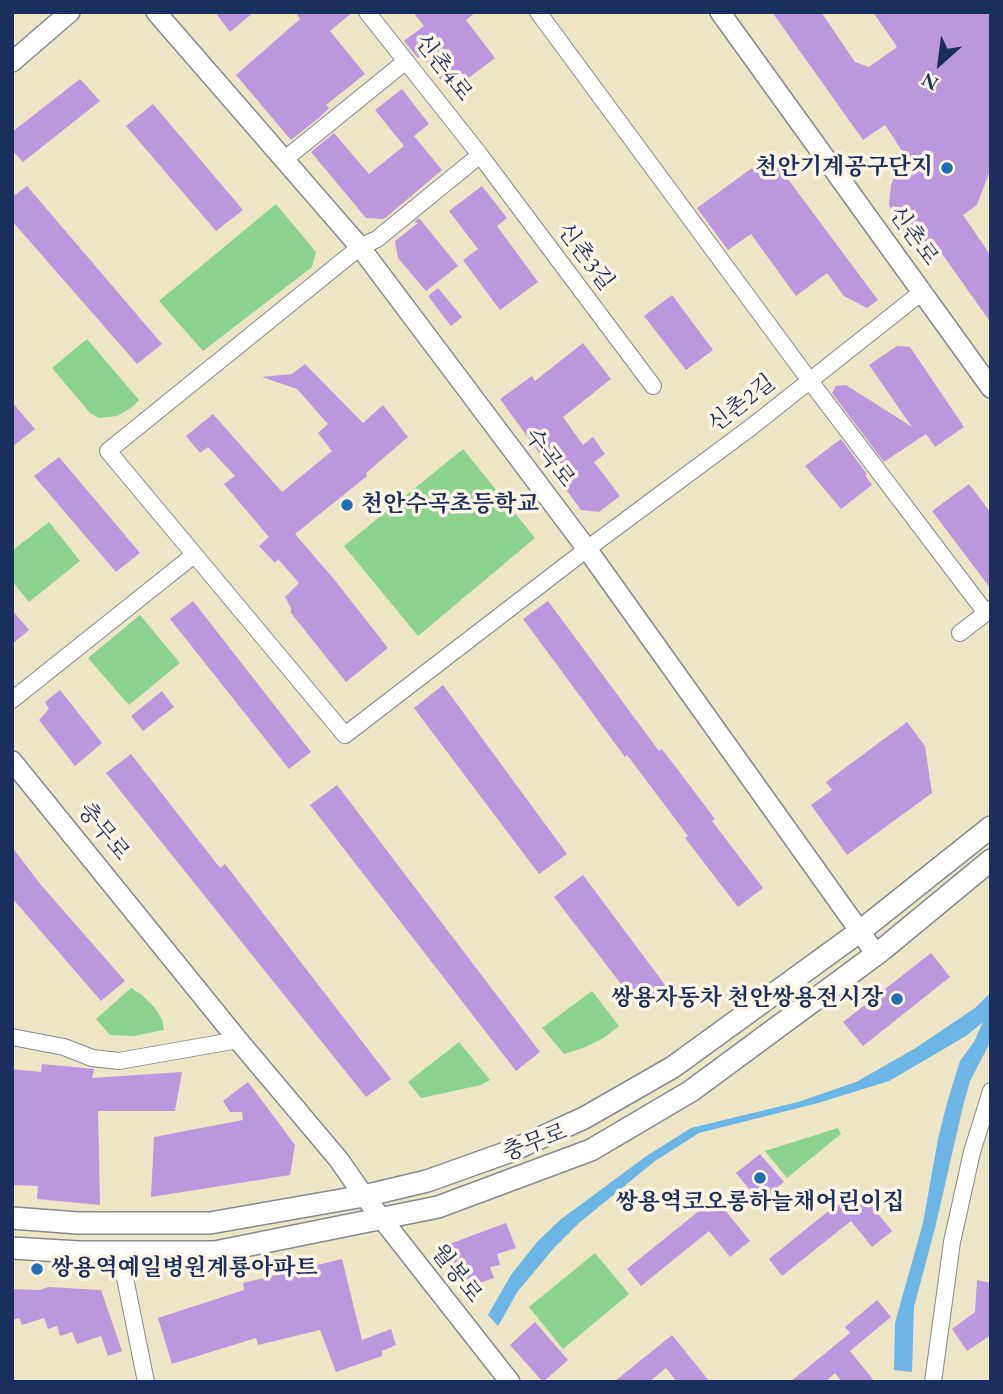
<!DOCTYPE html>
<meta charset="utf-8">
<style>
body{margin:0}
#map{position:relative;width:1003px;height:1394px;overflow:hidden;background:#ece5c6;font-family:"EB Garamond",serif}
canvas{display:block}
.frame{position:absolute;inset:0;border:14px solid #1b2f5e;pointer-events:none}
.north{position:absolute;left:905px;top:28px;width:70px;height:70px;-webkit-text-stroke:5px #fcf5e5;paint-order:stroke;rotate:208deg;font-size:19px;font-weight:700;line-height:28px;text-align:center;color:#1b2f5e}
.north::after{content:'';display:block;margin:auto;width:24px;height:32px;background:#1b2f5e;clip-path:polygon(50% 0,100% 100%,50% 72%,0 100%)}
</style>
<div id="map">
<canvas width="1003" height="1394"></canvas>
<div class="frame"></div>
<div class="north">N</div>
</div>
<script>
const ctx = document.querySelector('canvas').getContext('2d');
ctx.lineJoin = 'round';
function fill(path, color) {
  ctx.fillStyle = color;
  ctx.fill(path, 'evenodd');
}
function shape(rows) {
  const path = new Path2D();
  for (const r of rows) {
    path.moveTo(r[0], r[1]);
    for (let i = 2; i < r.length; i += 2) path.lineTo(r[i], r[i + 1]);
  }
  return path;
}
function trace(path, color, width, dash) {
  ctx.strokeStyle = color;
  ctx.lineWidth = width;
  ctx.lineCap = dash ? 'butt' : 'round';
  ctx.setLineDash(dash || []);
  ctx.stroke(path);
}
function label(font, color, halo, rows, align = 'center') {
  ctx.font = font + ' "EB Garamond","Noto Serif KR",serif';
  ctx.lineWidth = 7;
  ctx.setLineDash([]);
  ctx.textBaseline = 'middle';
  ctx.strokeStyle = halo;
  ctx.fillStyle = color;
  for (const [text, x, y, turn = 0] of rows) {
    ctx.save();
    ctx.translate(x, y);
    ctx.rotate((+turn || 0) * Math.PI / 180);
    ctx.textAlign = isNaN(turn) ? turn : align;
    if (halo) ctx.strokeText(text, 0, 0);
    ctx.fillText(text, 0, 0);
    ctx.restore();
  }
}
const green = shape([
 [276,204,316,252,312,267,203,351,159,301],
 [87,339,139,400,131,408,117,416,99,418,90,413,52,368],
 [463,449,535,538,418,636,344,546],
 [49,522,80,561,29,602,12,581,12,551],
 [140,615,180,663,129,705,88,658],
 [131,988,142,995,154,1007,162,1019,164,1030,134,1036,110,1035,96,1019],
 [592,991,619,1026,602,1039,583,1048,564,1054,542,1028],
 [459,1042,490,1080,481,1085,421,1098,408,1082],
 [838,1128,841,1134,787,1178,765,1151],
 [595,1253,629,1294,563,1349,529,1307]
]);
const water = shape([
 [991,992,991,1041,970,1081,963,1106,936,1224,914,1307,912,1372,894,1370,895,1323,923,1223,938,1139,947,1103,960,1061,974,1042,983,1022,966,1036,889,1081,818,1103,699,1133,655,1161,579,1223,554,1248,518,1291,498,1326,488,1315,511,1275,537,1242,560,1220,645,1157,691,1128,798,1102,856,1082,914,1049,975,1008]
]);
const building = shape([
 [215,12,254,12,230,32],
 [295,12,353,12,330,31,365,74,326,105,329,108,320,117,291,140,236,75,300,19],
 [413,12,476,12,466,20,495,58,450,92,422,55,418,58,404,41,424,26],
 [772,12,821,12,855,62,869,67,897,47,873,12,991,12,991,168,977,205,963,215,991,256,991,323,933,241,925,243,909,238,894,220,889,204,891,185,896,173,910,163,885,125,863,140],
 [80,79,100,101,23,162,12,150,12,132],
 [402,89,429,124,414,136,442,170,384,219,366,218,311,152,334,133,369,174,404,146,375,110],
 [153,104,243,210,216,231,126,126],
 [770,155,878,300,867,308,844,296,827,273,796,296,751,234,728,250,697,208],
 [27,186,162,344,137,364,12,221,12,197],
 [482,186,507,218,497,226,538,282,500,310,463,260,478,249,449,211],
 [419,218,458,266,426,291,398,258,395,241,418,223,414,222],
 [438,288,462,317,451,326,428,296],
 [672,295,713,350,686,370,644,316],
 [583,343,611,379,563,417,583,445,593,437,605,454,594,462,620,496,599,512,581,510,500,399,532,376,535,381],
 [897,346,910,347,964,427,935,447,926,434,884,462,832,393,836,386,846,385,912,427,869,365],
 [305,364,363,423,383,405,408,437,366,473,367,476,295,534,333,578,388,648,346,682,291,613,291,608,285,597,299,583,278,559,275,563,259,546,269,537,224,484,235,476,208,447,200,453,186,436,213,414,282,492,332,451,318,433,328,424,297,389,262,377,292,374],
 [12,402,35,429,12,447],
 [841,439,867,474,865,475,872,485,841,509,805,466],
 [59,457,140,553,116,572,34,476],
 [969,484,991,513,991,589,932,511],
 [193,601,311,752,289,769,170,619],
 [548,601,659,751,662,749,715,819,712,821,763,888,738,907,685,838,688,836,627,755,625,757,523,619],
 [12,610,29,630,12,644],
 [443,685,567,854,539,874,414,708],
 [60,690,102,743,75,766,39,720,49,709,45,702],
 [162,691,174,707,143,731,131,716],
 [907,722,925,746,932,793,847,855,811,805,832,790,826,782],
 [131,754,220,868,225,864,391,1079,366,1097,106,773],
 [337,785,540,1052,516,1071,310,805],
 [12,847,41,885,125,981,101,1001,12,898],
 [583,875,668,989,641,1010,554,897],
 [931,953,950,977,863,1046,843,1022],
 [42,1064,94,1069,92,1078,182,1072,175,1111,98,1111,100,1205,37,1199,38,1186,12,1185,12,1069,41,1072],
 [248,1082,295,1145,290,1175,151,1197,154,1137,243,1120,242,1112,230,1112,223,1101],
 [760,1154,784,1182,760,1202,736,1173],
 [857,1188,892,1231,872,1247,851,1221,782,1276,769,1259],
 [715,1198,750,1241,730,1257,709,1231,641,1286,627,1269],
 [506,1223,516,1248,497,1254,500,1265,490,1267,494,1278,464,1288,443,1262,444,1246],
 [342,1259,362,1340,391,1329,396,1345,382,1351,382,1356,336,1372,320,1330,258,1345,256,1338,172,1364,158,1318,244,1290,243,1283],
 [977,1280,991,1283,991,1335,967,1351,952,1329,975,1312],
 [48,1287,101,1290,122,1351,108,1356,101,1336,77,1344,72,1332,60,1336,57,1326,48,1329,44,1318,22,1325,19,1318,12,1320,12,1289,40,1290],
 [877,1300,891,1317,850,1351,875,1382,842,1382,835,1373,825,1382,790,1382,850,1333,845,1327],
 [535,1322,568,1360,543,1382,510,1345],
 [672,1335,710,1382,677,1382,666,1368,649,1382,614,1382]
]);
const minor = shape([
 [367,12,480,155,653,386],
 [538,12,810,381,986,613],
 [480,155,377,239,360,247,108,451,345,735,587,549,750,428,922,292],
 [285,159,406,61],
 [960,633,991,609],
 [12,700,194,555],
 [12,1037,64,1047,92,1058,119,1061,238,1040],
 [120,1253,146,1382],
 [933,1382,952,1242,972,1152,991,1091]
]);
const tertiary = shape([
 [156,12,360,247,587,549,876,954],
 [720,12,991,388],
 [12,62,70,12],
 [12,761,238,1040,339,1160,364,1196,510,1382]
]);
const secondary = shape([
 [12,1218,78,1223,210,1223,364,1196,427,1181,511,1151,584,1118,673,1067,859,932,991,827],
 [12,1248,79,1252,215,1252,438,1207,591,1150,691,1091,882,950,991,860]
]);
const markers = [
 [947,168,7,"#1f6fb2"],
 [347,505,7,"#1f6fb2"],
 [897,999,7,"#1f6fb2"],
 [760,1178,7,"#1f6fb2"],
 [37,1269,7,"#1f6fb2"]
];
const streetNames = [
 ["신촌4로",443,68,52],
 ["신촌로",913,236,54],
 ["신촌3길",585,257,53],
 ["신촌2길",742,404,-38],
 ["수곡로",549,458,53],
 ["충무로",103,832,51],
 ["충무로",535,1143,-20],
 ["월봉로",456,1274,52]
];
const poiNames = [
 ["천안기계공구단지",933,168],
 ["천안수곡초등학교",361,505,"left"],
 ["쌍용자동차 천안쌍용전시장",883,999],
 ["쌍용역코오롱하늘채어린이집",760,1203,"center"],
 ["쌍용역예일병원계룡아파트",51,1269,"left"]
];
fill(green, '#8bd28c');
fill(water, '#6db5e5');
fill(building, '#bb98de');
trace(minor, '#848a92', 18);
trace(tertiary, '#848a92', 22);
trace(secondary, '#848a92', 24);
trace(minor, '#fff', 16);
trace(tertiary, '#fff', 19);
trace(secondary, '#fff', 21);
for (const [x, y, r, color] of markers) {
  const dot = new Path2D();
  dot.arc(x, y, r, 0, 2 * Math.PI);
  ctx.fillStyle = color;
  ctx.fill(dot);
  trace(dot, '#fcf5e5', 2.5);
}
label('23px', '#1b2f5e', '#fcf5e5', streetNames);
label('bold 23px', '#1b2f5e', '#fcf5e5', poiNames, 'right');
</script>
